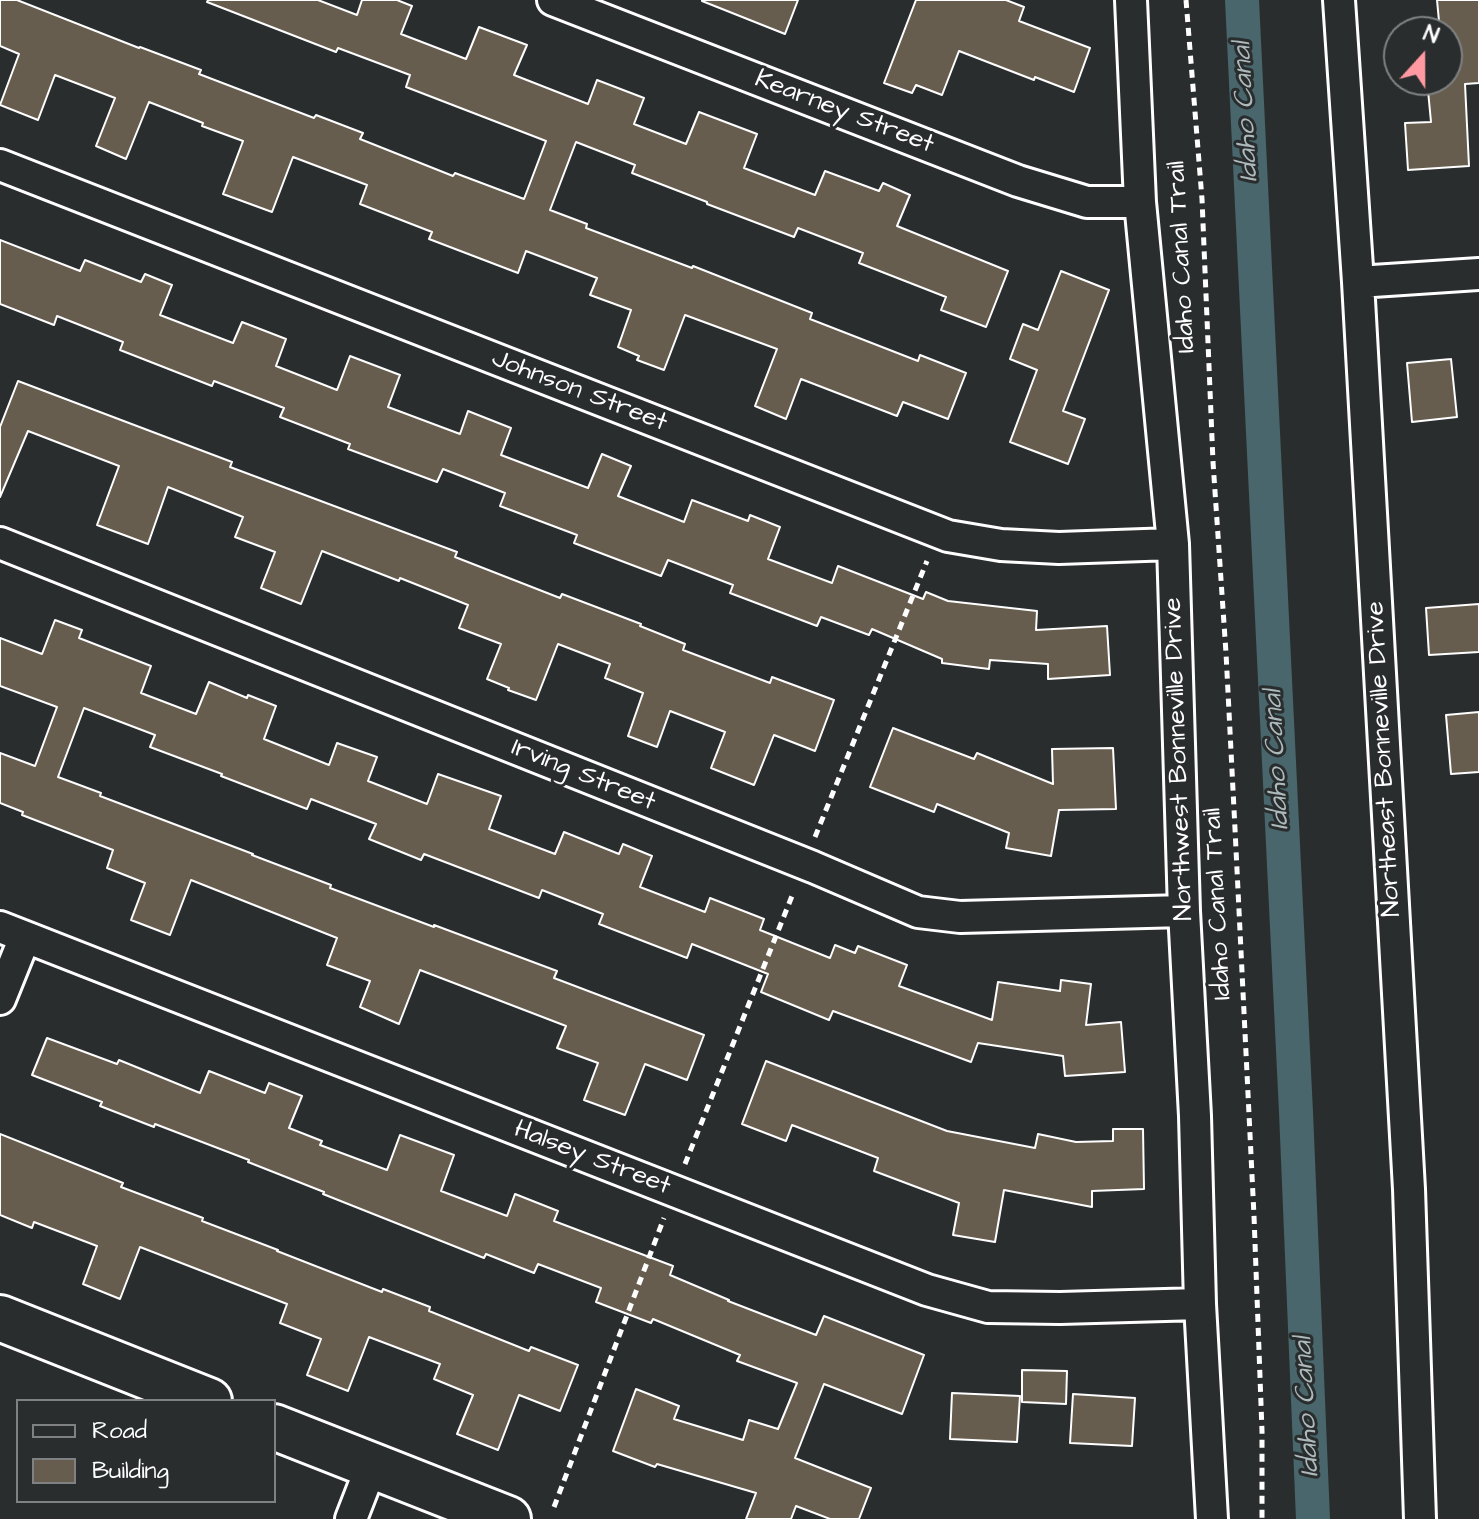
<!DOCTYPE html>
<style>
body{margin:0}
#map{position:relative;width:1479px;height:1519px;overflow:hidden;background:#2a2d2e;font-family:"Architects Daughter",sans-serif}
canvas{display:block}
.legend{position:absolute;left:16px;top:1399px;width:260px;height:104px;box-sizing:border-box;background:#2a2d2e;border:2px solid #7f8182;margin:0;padding:10px 14px;list-style:none;font-size:24px;color:#fff}
.legend li{display:flex;align-items:center;gap:16px;height:40px}
.legend b{width:40px;border:2px solid #7f8182}
.north{position:absolute;left:1383px;top:16px;width:80px;height:80px;box-sizing:border-box;background:#2a2d2e;border:2px solid #7f8182;border-radius:50%;rotate:21deg;font-size:22px;font-weight:700;line-height:32px;text-align:center;color:#fff}
.north::after{content:'';display:block;margin:auto;width:28px;height:36px;background:#ff9aa2;clip-path:polygon(50% 0,100% 100%,50% 72%,0 100%)}
</style>
<div id="map">
<canvas width="1479" height="1519"></canvas>
<ul class="legend">
<li><b style="height:10px;background:#2a2d2e"></b>Road</li>
<li><b style="height:22px;background:#675d4f"></b>Building</li>
</ul>
<div class="north">N</div>
</div>
<script>
const ctx = document.querySelector('canvas').getContext('2d');
ctx.lineJoin = 'round';
function shape(rows) {
  const path = new Path2D();
  for (const r of rows) {
    path.moveTo(r[0], r[1]);
    for (let i = 2; i < r.length; i += 2) path.lineTo(r[i], r[i + 1]);
  }
  return path;
}
function trace(path, color, width, dash) {
  ctx.strokeStyle = color;
  ctx.lineWidth = width;
  ctx.lineCap = dash ? 'butt' : 'round';
  ctx.setLineDash(dash || []);
  ctx.stroke(path);
}
function fill(path, color) {
  ctx.fillStyle = color;
  ctx.fill(path, 'evenodd');
}
function label(font, color, halo, rows, align = 'center') {
  ctx.font = font + ' "Architects Daughter",sans-serif';
  ctx.lineWidth = 6;
  ctx.setLineDash([]);
  ctx.textBaseline = 'middle';
  ctx.strokeStyle = halo;
  ctx.fillStyle = color;
  for (const [text, x, y, turn = 0] of rows) {
    ctx.save();
    ctx.translate(x, y);
    ctx.rotate((+turn || 0) * Math.PI / 180);
    ctx.textAlign = isNaN(turn) ? turn : align;
    if (halo) ctx.strokeText(text, 0, 0);
    ctx.fillText(text, 0, 0);
    ctx.restore();
  }
}
const canal = shape([
 [1242,0,1296,1112,1313,1519]
]);
const building = shape([
 [0,0,17,0,139,48,140,47,201,70,199,74,314,118,316,115,363,133,360,139,453,176,455,173,524,199,546,141,406,87,410,75,338,48,336,52,207,2,208,0,318,0,357,15,362,0,397,0,412,6,401,34,466,59,479,27,527,45,514,75,588,104,597,80,644,98,634,124,686,144,699,112,757,134,744,168,815,195,825,171,879,191,883,183,910,195,897,226,1008,271,986,327,941,310,946,297,859,263,863,253,798,228,794,237,707,204,707,202,632,173,635,165,576,142,550,210,587,224,586,228,692,268,693,266,812,313,810,319,918,361,920,355,966,373,948,419,903,402,897,416,801,379,786,419,755,406,777,349,685,315,664,370,637,360,639,356,618,347,631,310,590,295,597,278,526,251,518,273,429,239,432,232,360,204,367,185,293,157,272,212,223,194,243,141,202,126,203,123,149,102,126,159,96,146,115,98,55,75,38,120,0,105,19,54,0,46,0,0],
 [702,0,798,0,785,34,702,1,702,0],
 [916,0,1006,0,1024,7,1019,21,1090,48,1074,92,1035,77,1034,80,959,51,942,95,916,85,912,93,884,83,916,0],
 [1437,0,1479,0,1479,83,1465,84,1469,166,1408,170,1405,123,1431,122,1427,80,1447,80,1447,32,1440,32,1437,0],
 [0,240,80,271,85,260,141,282,145,274,172,285,160,315,233,343,242,322,286,339,276,366,337,390,350,356,400,375,388,407,460,434,468,411,511,428,501,455,588,488,602,454,631,466,618,496,684,522,692,500,748,521,750,515,780,527,768,559,832,583,838,566,923,599,926,592,948,601,1037,611,1036,630,1107,626,1110,675,1048,679,1048,664,990,660,989,669,942,663,942,659,872,629,869,635,821,617,817,626,730,593,733,585,668,560,661,576,574,543,577,535,500,506,505,493,443,469,437,482,348,449,350,444,280,417,284,408,214,381,212,386,120,350,123,342,57,316,54,325,0,304,0,240],
 [1061,271,1109,290,1063,411,1085,419,1068,464,1010,442,1037,370,1010,359,1023,324,1038,330,1061,271],
 [1451,359,1457,417,1412,422,1407,363,1451,359],
 [18,381,232,462,230,467,457,552,455,557,560,598,562,594,641,624,640,626,685,644,683,650,770,683,772,677,834,700,815,751,774,735,754,785,711,768,725,732,670,711,657,747,628,736,643,693,605,678,610,664,558,644,536,700,508,690,509,688,487,679,501,644,459,628,468,605,400,578,399,581,322,551,301,604,261,588,275,552,235,537,243,517,168,487,148,544,97,525,119,466,28,431,0,497,0,427,18,381],
 [1479,604,1479,652,1429,655,1426,608,1479,604],
 [55,620,82,630,79,638,151,666,141,693,196,714,209,682,247,698,248,695,276,706,264,739,329,765,337,743,377,757,368,781,427,804,438,774,501,796,489,829,555,854,564,832,619,854,623,844,652,856,640,887,705,912,710,898,764,919,760,930,830,958,835,945,855,953,858,946,907,965,899,986,992,1020,998,982,1060,991,1061,980,1091,984,1086,1025,1121,1022,1125,1072,1065,1076,1063,1056,978,1043,971,1062,833,1011,829,1020,761,992,768,974,692,944,687,958,599,924,603,914,542,890,539,898,424,854,421,860,369,839,376,824,311,799,307,809,221,776,222,774,150,747,155,735,84,708,58,777,101,793,100,796,253,854,252,855,331,885,330,888,434,927,434,925,557,971,554,978,704,1035,687,1080,645,1064,625,1115,584,1100,598,1063,557,1048,566,1026,420,970,399,1024,360,1007,370,981,327,965,337,938,191,880,170,935,131,920,145,883,107,868,113,850,22,815,23,812,0,803,0,753,35,766,57,707,0,686,0,638,42,654,55,620],
 [1479,712,1479,772,1451,774,1446,715,1479,712],
 [893,728,974,759,977,753,1053,784,1052,749,1113,748,1116,809,1059,810,1051,856,1006,848,1009,833,937,804,934,812,870,787,893,728],
 [47,1038,117,1064,119,1060,200,1093,209,1071,265,1093,269,1083,302,1096,289,1128,322,1141,320,1145,387,1170,400,1135,454,1155,441,1191,507,1216,515,1194,558,1211,554,1221,673,1266,670,1275,729,1300,728,1301,816,1335,824,1316,924,1355,902,1414,824,1384,795,1458,871,1488,859,1519,830,1519,796,1506,791,1519,746,1519,756,1493,657,1464,655,1467,613,1451,636,1389,679,1406,674,1419,743,1440,749,1420,778,1429,797,1383,737,1361,740,1355,653,1319,651,1323,596,1302,601,1288,538,1264,534,1273,486,1254,484,1258,323,1194,324,1192,248,1162,249,1160,155,1124,154,1127,100,1106,102,1102,32,1075,47,1038],
 [766,1061,947,1131,1035,1148,1038,1134,1076,1142,1113,1141,1113,1129,1143,1129,1144,1189,1092,1191,1092,1207,1004,1190,995,1242,953,1235,959,1203,874,1171,878,1158,792,1125,786,1141,742,1124,766,1061],
 [0,1134,123,1183,121,1187,203,1218,202,1221,278,1250,277,1251,382,1292,383,1289,430,1307,429,1311,529,1351,531,1347,578,1365,560,1411,519,1395,498,1450,457,1434,473,1395,434,1379,440,1364,369,1337,348,1391,307,1375,321,1339,280,1323,287,1304,140,1247,120,1299,83,1284,97,1246,34,1222,32,1228,0,1215,0,1134],
 [1022,1370,1067,1371,1066,1404,1022,1402,1022,1370],
 [952,1393,1020,1396,1017,1442,950,1439,952,1393],
 [1073,1394,1135,1398,1132,1446,1070,1443,1073,1394]
]);
const path = shape([
 [1186,0,1202,199,1213,462,1226,653,1235,829,1254,1216,1262,1431,1262,1519],
 [815,837,927,561],
 [685,1164,794,891],
 [554,1507,664,1218]
]);
const street = shape([
 [553,0,1018,181,1087,202,1140,202],
 [1131,0,1140,202,1173,544,1184,911,1195,1116,1200,1304,1212,1519],
 [1339,0,1358,282,1409,1189,1420,1519],
 [0,165,948,536,1001,545,1059,548,1173,544],
 [1358,282,1479,274],
 [0,543,813,867,918,912,960,917,1184,911],
 [0,927,927,1290,988,1307,1060,1308,1200,1304],
 [0,999,25,937],
 [351,1519,372,1465]
]);
const secondary = shape([
 [0,1318,209,1401],
 [274,1427,508,1519]
]);
const streetNames = [
 ["Kearney Street",844,113,21],
 ["Idaho Canal Trail",1183,257,-93],
 ["Johnson Street",579,392,21],
 ["Northwest Bonneville Drive",1180,759,-92],
 ["Northeast Bonneville Drive",1385,759,-93],
 ["Irving Street",583,776,22],
 ["Idaho Canal Trail",1219,904,-93],
 ["Halsey Street",592,1159,21]
];
const waterNames = [
 ["Idaho Canal",1247,112,-93],
 ["Idaho Canal",1278,760,-93],
 ["Idaho Canal",1308,1407,-93]
];
trace(canal, '#48666b', 34);
fill(building, '#675d4f');
trace(building, '#fff', 2);
trace(street, '#fff', 36);
trace(secondary, '#fff', 50);
trace(path, '#fff', 5, [8, 6]);
trace(street, '#2a2d2e', 30);
trace(secondary, '#2a2d2e', 44);
label('26px', '#fff', '#2a2d2e', streetNames);
label('italic 28px', '#adbabc', '#2a2d2e', waterNames);
</script>
